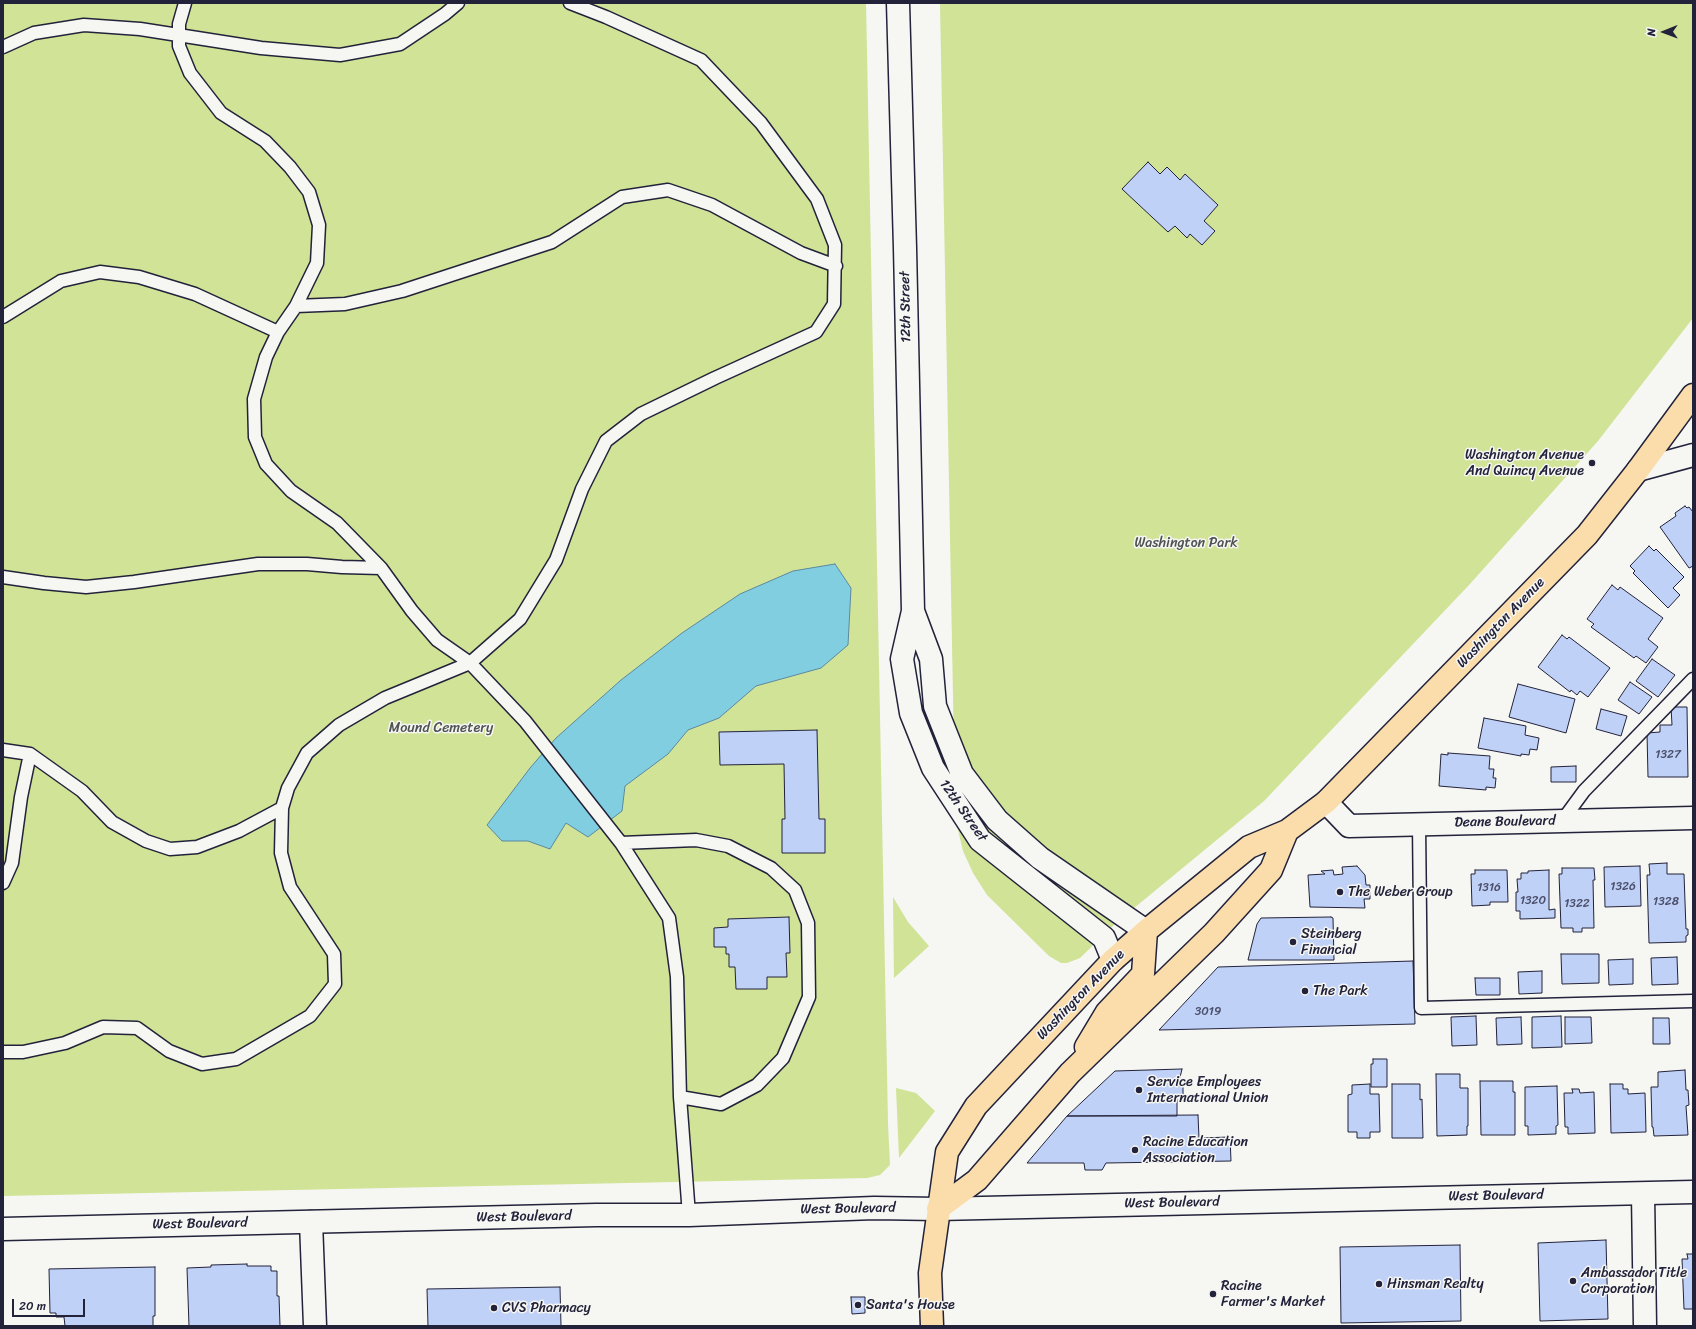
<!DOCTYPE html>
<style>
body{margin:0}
#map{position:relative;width:1696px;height:1329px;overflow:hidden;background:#f6f6f2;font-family:Sriracha,sans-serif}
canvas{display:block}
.frame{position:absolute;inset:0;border:4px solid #22223b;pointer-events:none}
.north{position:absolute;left:1644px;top:12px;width:40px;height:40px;-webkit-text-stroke:3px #f6f6f2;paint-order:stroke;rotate:269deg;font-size:11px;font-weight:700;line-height:16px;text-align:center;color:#22223b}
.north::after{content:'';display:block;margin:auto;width:14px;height:18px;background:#22223b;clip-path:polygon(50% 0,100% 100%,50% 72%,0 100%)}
.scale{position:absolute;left:12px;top:1299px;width:73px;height:18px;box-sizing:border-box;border:2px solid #22223b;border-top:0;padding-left:5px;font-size:12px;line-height:14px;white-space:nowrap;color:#22223b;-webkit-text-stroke:3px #f6f6f2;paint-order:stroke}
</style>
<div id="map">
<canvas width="1696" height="1329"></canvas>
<div class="frame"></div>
<div class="north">N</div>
<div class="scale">20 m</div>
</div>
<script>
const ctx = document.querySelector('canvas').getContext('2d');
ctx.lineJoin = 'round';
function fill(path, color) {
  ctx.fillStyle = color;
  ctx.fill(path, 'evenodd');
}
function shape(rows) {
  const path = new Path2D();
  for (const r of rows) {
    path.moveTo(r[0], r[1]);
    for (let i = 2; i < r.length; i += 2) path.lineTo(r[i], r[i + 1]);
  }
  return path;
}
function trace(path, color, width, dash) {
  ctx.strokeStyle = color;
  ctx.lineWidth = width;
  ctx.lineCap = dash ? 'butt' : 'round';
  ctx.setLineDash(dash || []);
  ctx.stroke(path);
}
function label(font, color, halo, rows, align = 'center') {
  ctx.font = font + ' Sriracha,sans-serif';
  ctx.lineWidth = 3;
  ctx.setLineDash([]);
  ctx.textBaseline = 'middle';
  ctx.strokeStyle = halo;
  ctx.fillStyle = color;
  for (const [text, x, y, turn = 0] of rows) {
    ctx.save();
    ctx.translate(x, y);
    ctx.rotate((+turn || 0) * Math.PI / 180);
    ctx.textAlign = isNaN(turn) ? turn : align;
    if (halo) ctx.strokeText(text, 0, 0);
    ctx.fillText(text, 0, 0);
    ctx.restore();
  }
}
const green = shape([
 [3,3,866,3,888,1124,890,1165,880,1175,867,1178,3,1196],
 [940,3,1693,3,1693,318,1598,441,1469,585,1264,801,1117,922,1080,958,1067,963,1061,963,1049,956,987,895,973,873,963,851,958,830,955,803],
 [893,897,908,922,929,946,894,978],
 [896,1088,916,1093,935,1111,899,1158]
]);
const water = shape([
 [835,564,851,588,848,645,821,668,756,686,719,718,688,730,668,754,625,786,622,811,588,837,566,823,550,849,528,841,502,841,487,825,530,768,556,738,621,680,682,633,740,594,793,571,835,564]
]);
const building = shape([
 [1148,162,1160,174,1167,167,1180,180,1185,174,1218,205,1204,221,1215,231,1202,245,1190,234,1187,238,1175,226,1168,232,1122,189,1148,162],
 [1685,506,1687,508,1689,507,1693,512,1693,566,1689,568,1660,527,1676,516,1675,513,1685,506],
 [1649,546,1654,551,1656,549,1684,577,1673,588,1680,595,1668,608,1633,573,1635,571,1630,566,1649,546],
 [1612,585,1618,590,1620,587,1663,618,1648,639,1658,647,1646,663,1636,656,1634,658,1591,627,1594,624,1587,619,1612,585],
 [1562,635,1567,639,1569,637,1610,668,1588,697,1580,691,1577,695,1571,690,1570,692,1538,667,1562,635],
 [1652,659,1675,675,1658,697,1636,681,1652,659],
 [1630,682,1652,697,1639,714,1618,700,1630,682],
 [1518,684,1575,699,1566,733,1509,717,1518,684],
 [1671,707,1687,707,1688,777,1648,777,1647,733,1660,732,1660,725,1672,725,1671,707],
 [1601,709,1627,716,1621,736,1596,729,1601,709],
 [1484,718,1526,726,1525,735,1539,738,1537,750,1530,749,1529,755,1521,754,1521,756,1478,748,1484,718],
 [817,730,819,819,825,819,825,853,782,853,782,819,785,819,784,764,720,765,719,732,817,730],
 [1448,753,1490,756,1489,769,1494,769,1493,778,1496,778,1495,788,1486,787,1486,790,1439,786,1441,754,1448,755,1448,753],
 [1576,766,1576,782,1551,782,1551,767,1576,766],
 [1667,863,1667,874,1684,874,1686,929,1688,929,1688,935,1686,936,1686,942,1649,943,1647,875,1650,875,1649,864,1667,863],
 [1357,866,1365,875,1366,885,1370,885,1370,899,1364,899,1365,908,1310,907,1308,875,1325,874,1321,871,1333,870,1334,875,1343,874,1342,867,1357,866],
 [1640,866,1641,906,1605,907,1604,867,1640,866],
 [1562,868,1594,868,1595,880,1593,880,1594,928,1582,928,1582,932,1573,932,1573,928,1561,928,1559,874,1562,874,1562,868],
 [1475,870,1507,870,1508,902,1490,902,1490,905,1472,906,1471,874,1475,874,1475,870],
 [1549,870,1549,910,1555,909,1555,918,1520,919,1520,911,1516,911,1516,892,1518,892,1517,879,1521,879,1521,873,1528,873,1528,871,1549,870],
 [789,917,790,953,786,953,787,977,767,977,767,989,736,989,735,967,729,967,729,954,726,954,726,947,714,947,714,928,728,927,728,919,789,917],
 [1331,917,1333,918,1334,960,1248,960,1257,924,1261,918,1331,917],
 [1561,954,1599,954,1599,983,1562,984,1561,954],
 [1677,957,1678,984,1652,985,1651,958,1677,957],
 [1633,959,1633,984,1609,985,1608,960,1633,959],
 [1413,961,1415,1024,1159,1030,1218,967,1413,961],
 [1542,971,1542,993,1519,994,1518,972,1542,971],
 [1475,978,1500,978,1500,995,1476,995,1475,978],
 [1476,1016,1477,1045,1452,1046,1451,1017,1476,1016],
 [1561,1016,1562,1047,1532,1048,1532,1017,1561,1016],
 [1521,1017,1522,1044,1497,1045,1496,1018,1521,1017],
 [1565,1017,1591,1017,1592,1043,1565,1044,1565,1017],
 [1653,1018,1669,1018,1670,1044,1653,1044,1653,1018],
 [1373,1059,1387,1059,1387,1087,1371,1087,1371,1064,1373,1064,1373,1059],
 [1182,1069,1178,1086,1183,1086,1183,1095,1177,1095,1177,1116,1067,1116,1115,1071,1182,1069],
 [1685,1070,1686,1090,1688,1090,1689,1105,1686,1106,1688,1135,1654,1136,1653,1127,1652,1127,1651,1087,1658,1087,1658,1072,1685,1070],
 [1436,1074,1460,1074,1460,1088,1468,1088,1468,1126,1467,1126,1467,1135,1437,1136,1436,1074],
 [1480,1081,1513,1081,1513,1092,1515,1092,1515,1135,1481,1135,1480,1081],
 [1370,1084,1370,1094,1379,1094,1380,1132,1370,1132,1370,1138,1357,1138,1357,1132,1348,1132,1348,1095,1352,1094,1352,1085,1370,1084],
 [1392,1084,1420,1084,1420,1100,1422,1099,1423,1138,1392,1138,1392,1084],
 [1610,1084,1623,1084,1623,1089,1628,1089,1628,1094,1645,1093,1646,1132,1611,1133,1610,1084],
 [1557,1086,1558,1125,1556,1126,1556,1134,1528,1135,1528,1126,1525,1126,1525,1087,1557,1086],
 [1572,1089,1579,1089,1580,1093,1594,1092,1595,1133,1568,1134,1568,1127,1565,1127,1564,1093,1573,1093,1572,1089],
 [1198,1115,1199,1138,1230,1137,1231,1161,1106,1163,1102,1170,1085,1170,1084,1163,1027,1163,1067,1116,1198,1115],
 [1606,1240,1608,1319,1540,1321,1538,1243,1606,1240],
 [1460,1245,1461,1321,1341,1323,1340,1247,1460,1245],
 [1687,1254,1693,1254,1693,1309,1684,1309,1682,1259,1688,1259,1687,1254],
 [247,1264,247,1266,271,1266,271,1271,277,1271,277,1296,279,1296,280,1326,189,1326,187,1268,211,1267,211,1265,247,1264],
 [155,1267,155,1316,153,1316,153,1326,65,1326,64,1317,56,1317,56,1313,50,1313,49,1269,155,1267],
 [560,1287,561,1326,428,1326,427,1289,560,1287],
 [851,1297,865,1297,865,1313,852,1314,851,1297]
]);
const lane = shape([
 [185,3,179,24,179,46,190,73,221,113,265,141,290,167,309,192,319,225,317,263,296,306,278,332,266,357,254,399,255,437,266,464,291,491,337,523,381,568,412,611,437,640,470,663,525,721,621,843,669,918,677,977,680,1097,689,1215],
 [3,47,34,33,84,25,140,29,261,48,340,55,400,44,445,14,458,3],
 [296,306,345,304,402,291,552,242,622,197,668,190,712,205,801,253,836,266],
 [3,317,61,281,100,272,139,277,195,294,278,332],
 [3,577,44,583,86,587,134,582,258,564,307,564,342,567,381,568],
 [3,750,30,754,82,791,112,822,146,841,170,849,197,847,239,831,282,808],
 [1562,821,1584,791,1693,679],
 [1419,824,1421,1008,1693,1001],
 [621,843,696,840,728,846,771,868,795,890,808,923,809,997,783,1058,757,1085,721,1104,680,1097],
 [3,883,12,863,21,797,30,754],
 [3,1052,23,1052,65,1043,103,1027,137,1028,169,1051,202,1064,236,1059,310,1016,335,984,334,954,290,887,281,853,282,808,288,788,307,753,339,725,385,698,470,663,520,619,556,560,582,489,606,441,641,414,715,378,816,332,834,304,835,245,817,199,761,123,701,60,606,17,570,3]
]);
const street = shape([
 [1638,470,1693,455],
 [1326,802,1349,826,1693,818],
 [1643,1194,1645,1326],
 [311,1222,315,1326]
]);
const secondary = shape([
 [898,3,905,248,913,611,902,659,911,713,933,768,980,840,1104,938,1113,960],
 [913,611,931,659,935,706,962,774,997,820,1040,858,1146,931],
 [3,1229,596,1215,689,1215,874,1208,938,1209,1693,1192]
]);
const primary = shape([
 [1086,1047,1107,1012,1143,974,1146,931],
 [938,1209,977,1180,1070,1073,1214,933,1271,870,1287,831],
 [932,1326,930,1273,947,1152,976,1106,1113,960,1146,931,1249,847,1287,831,1326,802,1587,535,1638,470,1693,395]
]);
const markers = [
 [1592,463,4,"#22223b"],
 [1340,892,4,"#22223b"],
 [1293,942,4,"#22223b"],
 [1305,991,4,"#22223b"],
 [1139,1090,4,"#22223b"],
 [1135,1150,4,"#22223b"],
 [1573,1281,4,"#22223b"],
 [1379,1284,4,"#22223b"],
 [1213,1294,4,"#22223b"],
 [858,1305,4,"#22223b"],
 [494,1308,4,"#22223b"]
];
const numberNames = [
 ["1327",1668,755],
 ["1326",1623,887],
 ["1316",1489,888],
 ["1320",1533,901],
 ["1328",1666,902],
 ["1322",1577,904],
 ["3019",1208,1012]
];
const streetNames = [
 ["12th Street",906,307,-91],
 ["Washington Avenue",1501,623,-46],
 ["12th Street",963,811,55],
 ["Deane Boulevard",1505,822,-1],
 ["Washington Avenue",1081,995,-46],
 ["West Boulevard",1496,1196,-1],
 ["West Boulevard",1172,1203,-1],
 ["West Boulevard",848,1209,-1],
 ["West Boulevard",524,1217,-1],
 ["West Boulevard",200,1224,-1]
];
const poiNames = [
 ["Washington Avenue",1584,455,"right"],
 ["And Quincy Avenue",1584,471,"right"],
 ["The Weber Group",1348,892],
 ["Steinberg",1301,934],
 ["Financial",1301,950],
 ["The Park",1313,991],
 ["Service Employees",1147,1082],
 ["International Union",1147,1098],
 ["Racine Education",1143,1142],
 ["Association",1143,1158],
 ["Ambassador Title",1581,1273],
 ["Corporation",1581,1289],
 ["Hinsman Realty",1387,1284],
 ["Racine",1221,1286],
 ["Farmer's Market",1221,1302],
 ["Santa's House",866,1305],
 ["CVS Pharmacy",502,1308]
];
const parkNames = [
 ["Washington Park",1186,543],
 ["Mound Cemetery",441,728]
];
fill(green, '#d0e397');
fill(water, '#82cee1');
trace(water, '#5c899f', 1);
fill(building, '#c0d1f7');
trace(building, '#22223b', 1);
trace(lane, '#22223b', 15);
trace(street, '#22223b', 25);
trace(secondary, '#22223b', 25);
trace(primary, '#22223b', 25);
trace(lane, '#f6f6f2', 12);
trace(street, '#f6f6f2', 22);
trace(secondary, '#f6f6f2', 22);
trace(primary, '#faddab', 22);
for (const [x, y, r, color] of markers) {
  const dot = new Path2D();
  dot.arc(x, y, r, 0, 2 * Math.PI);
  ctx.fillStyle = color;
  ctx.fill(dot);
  trace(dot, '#f6f6f2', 1.5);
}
label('12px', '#4a4e6a', null, numberNames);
label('14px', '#22223b', '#f6f6f2', streetNames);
label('14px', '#22223b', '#f6f6f2', poiNames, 'left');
label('14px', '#4e5252', '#f6f6f2', parkNames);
</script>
